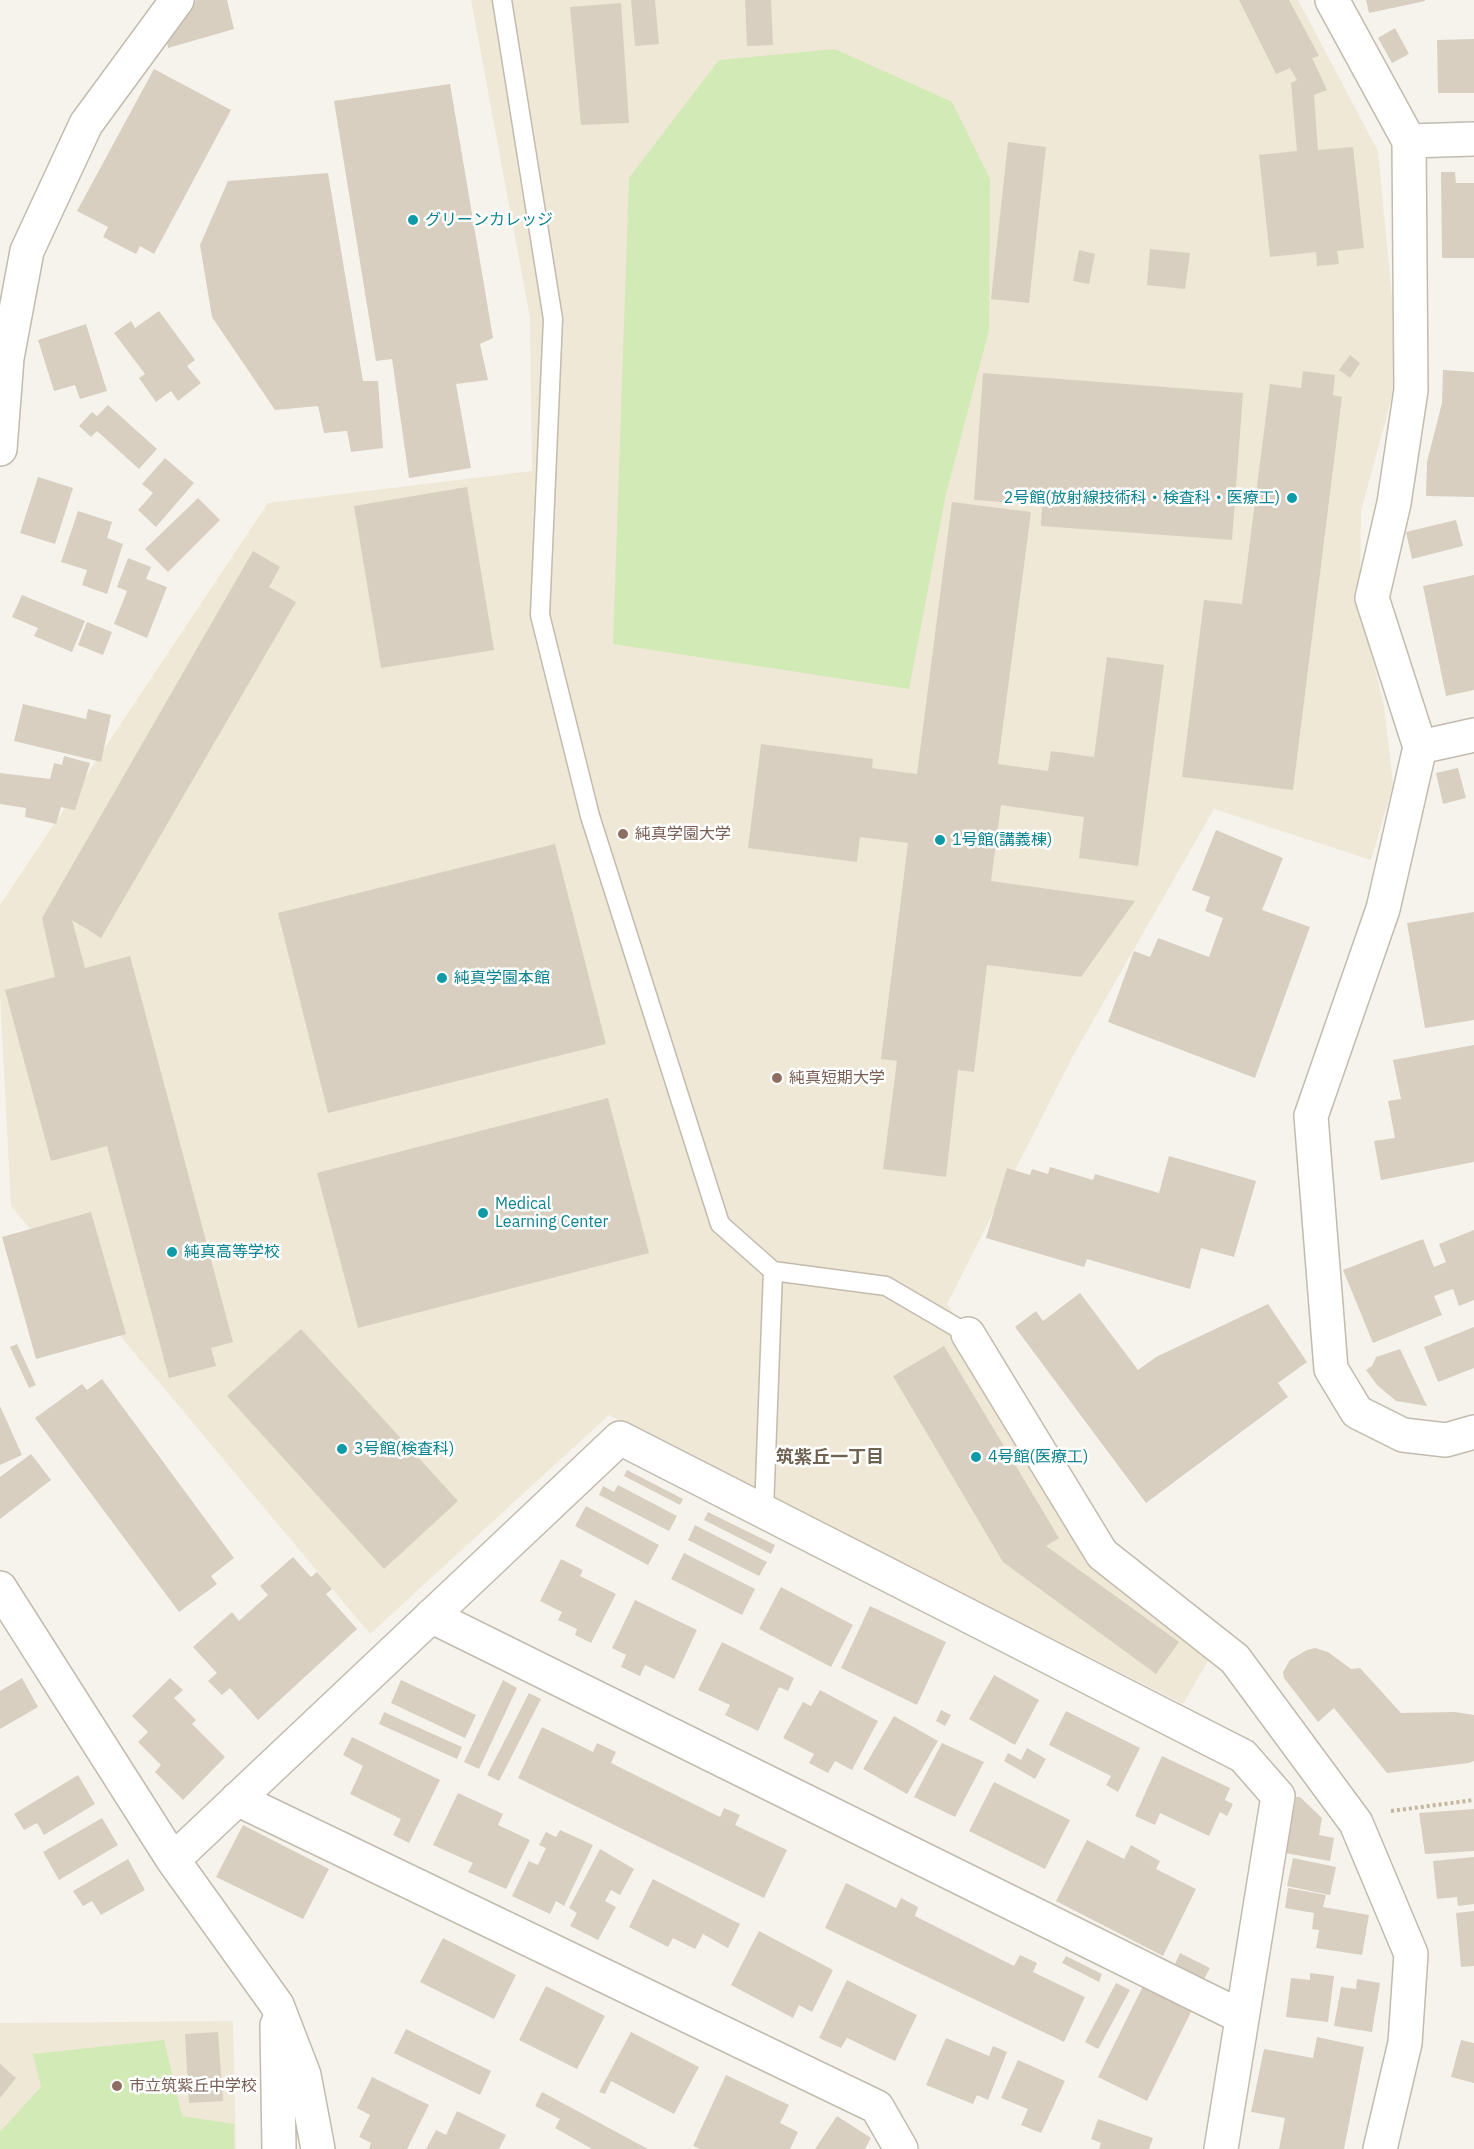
<!DOCTYPE html>
<meta charset="utf-8">
<style>
body{margin:0}
canvas{display:block;background:#f6f3ec}
</style>
<canvas width="1474" height="2149"></canvas>
<script>
const ctx = document.querySelector('canvas').getContext('2d');
ctx.lineJoin = 'round';
function fill(path, color) {
  ctx.fillStyle = color;
  ctx.fill(path, 'evenodd');
}
function shape(rows) {
  const path = new Path2D();
  for (const r of rows) {
    path.moveTo(r[0], r[1]);
    for (let i = 2; i < r.length; i += 2) path.lineTo(r[i], r[i + 1]);
  }
  return path;
}
function trace(path, color, width, dash) {
  ctx.strokeStyle = color;
  ctx.lineWidth = width;
  ctx.lineCap = dash ? 'butt' : 'round';
  ctx.setLineDash(dash || []);
  ctx.stroke(path);
}
function label(font, color, halo, rows, align = 'center') {
  ctx.font = font + ' "IBM Plex Sans","Noto Sans JP",sans-serif';
  ctx.lineWidth = 5;
  ctx.setLineDash([]);
  ctx.textBaseline = 'middle';
  ctx.strokeStyle = halo;
  ctx.fillStyle = color;
  for (const [text, x, y, turn = 0] of rows) {
    ctx.save();
    ctx.translate(x, y);
    ctx.rotate((+turn || 0) * Math.PI / 180);
    ctx.textAlign = isNaN(turn) ? turn : align;
    if (halo) ctx.strokeText(text, 0, 0);
    ctx.fillText(text, 0, 0);
    ctx.restore();
  }
}
const education = shape([
 [471,0,1298,0,1378,151,1399,371,1361,511,1360,605,1384,706,1393,785,1371,860,1214,809,1073,1056,947,1304,1099,1536,1224,1633,1183,1704,609,1415,370,1634,11,1206,0,993,0,905,268,503,532,471,530,318],
 [233,2021,236,2149,0,2149,0,2023]
]);
const green = shape([
 [835,49,952,102,990,179,989,330,946,494,909,689,613,644,629,178,719,60],
 [164,2040,182,2116,234,2124,234,2149,0,2149,0,2132,41,2087,33,2054]
]);
const building = shape([
 [196,0,227,0,234,29,168,48,167,41],
 [631,0,655,0,659,44,635,46],
 [745,0,771,0,773,45,747,46],
 [1239,0,1289,0,1319,56,1312,58,1327,90,1314,95,1318,150,1353,147,1364,248,1337,251,1339,264,1317,266,1316,252,1270,257,1259,155,1297,151,1291,83,1297,80,1290,68,1276,74],
 [1366,0,1425,0,1425,1,1369,13],
 [621,3,629,123,581,125,570,7],
 [1395,28,1409,54,1392,63,1378,38],
 [1474,39,1474,93,1438,93,1437,40],
 [154,69,231,110,154,254,140,246,136,254,103,237,108,227,77,211],
 [450,84,493,338,480,344,488,380,456,384,471,468,409,478,392,359,376,361,334,101],
 [1008,142,1046,147,1029,303,991,299],
 [1441,172,1455,172,1456,183,1474,183,1474,258,1442,258],
 [328,173,363,381,378,381,383,448,351,452,347,431,324,433,318,406,275,410,212,317,200,245,228,181],
 [1150,249,1190,253,1185,289,1147,285],
 [1079,250,1095,254,1089,284,1073,281],
 [159,311,195,360,187,366,201,383,178,401,171,391,156,402,139,378,145,374,114,333,131,321,135,328],
 [86,324,107,391,80,399,75,385,54,391,38,340],
 [1350,355,1360,363,1350,378,1339,370],
 [1443,370,1474,372,1474,497,1426,496,1427,462,1442,403],
 [1303,371,1335,375,1333,395,1342,397,1293,790,1182,777,1204,600,1242,604,1270,384,1301,388],
 [983,373,1243,393,1232,540,1041,526,1042,505,974,500],
 [108,405,157,449,139,469,97,431,91,437,79,426,92,412,97,416],
 [165,458,194,483,156,527,138,510,153,493,142,484],
 [38,477,73,488,55,544,20,533],
 [467,487,494,650,381,668,354,506],
 [198,498,220,520,168,572,145,549],
 [952,502,1031,512,998,764,1048,771,1051,751,1094,757,1107,657,1164,665,1138,866,1079,858,1084,817,1001,805,991,881,1135,901,1081,977,987,965,974,1072,958,1070,946,1177,883,1169,897,1061,881,1059,908,843,860,837,857,862,748,848,761,744,873,759,872,768,917,774],
 [78,511,112,522,107,538,123,544,107,594,82,585,87,570,61,562],
 [1456,520,1463,546,1412,559,1406,532],
 [253,551,280,567,269,587,296,602,101,938,72,920,85,968,130,956,233,1342,211,1348,216,1366,169,1378,107,1146,51,1161,5,990,55,977,42,918],
 [128,558,151,567,146,579,167,587,147,638,114,624,127,591,117,587],
 [1474,575,1474,690,1446,696,1423,586],
 [22,595,85,621,72,652,34,636,38,628,12,617],
 [87,622,112,632,103,655,78,645],
 [23,704,86,719,88,709,111,715,101,762,14,741],
 [64,756,90,763,75,810,61,807,56,824,25,817,26,808,0,804,0,773,50,779,54,763,62,765],
 [1458,768,1466,798,1443,804,1436,773],
 [1216,830,1283,858,1262,910,1310,927,1255,1078,1108,1022,1134,951,1150,957,1158,938,1209,957,1223,918,1205,911,1210,897,1192,890],
 [555,844,606,1044,328,1113,278,913],
 [1474,912,1474,1020,1425,1028,1407,923],
 [1474,1045,1474,1162,1381,1180,1374,1141,1395,1138,1388,1101,1401,1099,1393,1060],
 [608,1098,649,1253,358,1328,317,1173],
 [1169,1156,1256,1181,1234,1257,1201,1248,1190,1289,1087,1259,1084,1267,986,1238,1007,1168,1030,1175,1032,1169,1048,1174,1050,1167,1093,1180,1095,1174,1159,1193],
 [91,1212,126,1334,36,1359,2,1237],
 [1474,1230,1474,1300,1459,1306,1453,1289,1434,1296,1442,1315,1373,1343,1343,1270,1423,1239,1434,1267,1446,1262,1439,1244],
 [1080,1293,1138,1370,1156,1357,1268,1304,1307,1362,1278,1383,1288,1397,1146,1503,1015,1327,1036,1311,1043,1321],
 [1474,1327,1474,1368,1438,1382,1424,1347],
 [301,1329,458,1501,384,1569,227,1396],
 [17,1344,36,1385,29,1388,10,1347],
 [944,1346,1059,1538,1046,1546,1179,1642,1156,1674,1003,1562,893,1376],
 [1400,1349,1427,1406,1396,1401,1377,1385,1366,1370,1372,1366,1376,1357],
 [102,1379,234,1558,211,1576,217,1584,179,1612,35,1418,82,1384,87,1390],
 [0,1406,22,1455,0,1465],
 [31,1454,51,1480,0,1519,0,1477],
 [627,1470,683,1499,680,1505,624,1476],
 [618,1485,677,1516,669,1531,599,1495,603,1486,614,1492],
 [586,1506,659,1545,648,1565,575,1526],
 [708,1512,775,1545,771,1554,704,1520],
 [695,1525,767,1562,759,1576,688,1540],
 [684,1553,755,1589,742,1615,671,1579],
 [293,1557,311,1577,317,1572,332,1589,326,1594,357,1629,258,1720,230,1688,222,1695,208,1681,217,1673,193,1647,232,1612,239,1621,268,1595,260,1586],
 [561,1559,583,1570,580,1576,616,1594,591,1643,575,1635,577,1629,558,1620,562,1612,540,1601],
 [781,1587,853,1625,831,1667,759,1629],
 [635,1600,697,1630,674,1679,645,1665,640,1676,621,1667,626,1655,612,1648],
 [870,1606,946,1642,917,1705,841,1668],
 [722,1642,794,1678,788,1691,779,1687,758,1731,725,1715,730,1705,698,1690],
 [1315,1648,1328,1652,1351,1669,1360,1668,1401,1713,1455,1712,1474,1715,1474,1761,1469,1763,1387,1773,1334,1708,1318,1722,1284,1678,1283,1672,1290,1660,1307,1650],
 [994,1675,1039,1700,1015,1745,969,1719],
 [22,1678,38,1707,0,1729,0,1691],
 [170,1678,183,1690,174,1698,196,1720,192,1724,225,1757,183,1800,155,1772,161,1765,138,1742,148,1732,132,1716],
 [401,1680,476,1715,465,1738,391,1703],
 [503,1680,517,1688,479,1769,464,1762],
 [820,1690,878,1721,852,1770,835,1761,828,1773,809,1763,814,1754,783,1738,803,1702,811,1706],
 [529,1693,541,1699,499,1781,487,1775],
 [941,1710,951,1715,945,1726,936,1721],
 [1066,1711,1140,1748,1118,1792,1106,1785,1111,1776,1049,1745],
 [384,1712,462,1747,457,1759,379,1724],
 [894,1716,938,1741,907,1794,863,1769],
 [542,1727,593,1752,597,1743,616,1752,611,1763,720,1817,724,1808,740,1815,735,1825,787,1850,764,1898,518,1778],
 [352,1737,440,1780,409,1843,393,1835,401,1819,350,1794,363,1766,343,1755],
 [942,1743,984,1762,955,1817,914,1797],
 [1027,1748,1046,1759,1035,1779,1004,1761,1008,1753,1021,1760],
 [1162,1756,1230,1788,1225,1800,1233,1804,1227,1816,1220,1812,1209,1836,1160,1813,1155,1825,1135,1816],
 [78,1775,95,1804,44,1835,37,1823,24,1830,14,1814],
 [994,1782,1070,1820,1045,1869,969,1831],
 [458,1793,503,1814,498,1825,530,1840,506,1889,468,1872,473,1863,433,1845],
 [1296,1797,1300,1797,1322,1818,1319,1835,1334,1838,1330,1861,1285,1853],
 [1474,1809,1474,1851,1425,1854,1419,1813],
 [102,1818,118,1845,59,1880,43,1852],
 [243,1825,329,1869,303,1919,216,1877],
 [560,1830,593,1845,564,1906,556,1901,550,1914,512,1896,529,1861,538,1865,546,1848,539,1845,546,1832,556,1837],
 [1087,1840,1124,1859,1131,1845,1160,1861,1156,1869,1196,1889,1163,1956,1056,1901],
 [600,1849,634,1869,620,1895,611,1890,605,1901,616,1907,598,1940,570,1926,577,1913,569,1908],
 [1474,1857,1474,1904,1458,1906,1457,1897,1437,1899,1433,1861],
 [1293,1858,1336,1867,1330,1895,1287,1886],
 [128,1859,145,1890,101,1915,92,1901,83,1906,73,1891],
 [653,1879,740,1924,728,1948,703,1934,695,1949,673,1938,668,1947,629,1927],
 [846,1883,896,1908,901,1898,918,1907,915,1916,1014,1966,1020,1955,1037,1963,1033,1972,1085,1997,1064,2042,825,1928],
 [1288,1888,1326,1895,1323,1907,1369,1915,1362,1955,1316,1948,1319,1930,1312,1929,1314,1913,1285,1908],
 [1474,1911,1474,1966,1461,1967,1456,1913],
 [759,1931,833,1970,812,2012,799,2005,793,2018,731,1985],
 [443,1938,516,1975,494,2019,420,1982],
 [1180,1953,1210,1968,1204,1979,1175,1964],
 [1066,1956,1102,1974,1099,1982,1062,1963],
 [1310,1973,1334,1976,1328,2022,1286,2017,1291,1978,1310,1980],
 [1148,1976,1197,2000,1147,2101,1098,2077],
 [1357,1979,1380,1983,1372,2032,1334,2026,1341,1987,1356,1989],
 [847,1980,917,2015,895,2061,847,2038,841,2048,819,2038],
 [1116,1983,1130,1990,1098,2049,1085,2042],
 [546,1986,605,2016,577,2069,519,2040],
 [406,2029,491,2071,480,2095,394,2053],
 [218,2032,223,2101,189,2103,185,2034],
 [631,2032,699,2067,674,2114,611,2081,605,2094,599,2092],
 [1317,2037,1364,2047,1344,2149,1279,2149,1285,2118,1251,2112,1264,2049,1313,2058],
 [946,2038,989,2056,993,2046,1007,2052,988,2100,977,2095,973,2104,926,2085],
 [1461,2040,1474,2043,1474,2083,1451,2077],
 [1018,2060,1065,2081,1041,2133,1021,2125,1028,2109,1001,2098],
 [0,2064,16,2078,0,2098],
 [726,2075,789,2105,780,2123,798,2132,790,2149,700,2149,693,2146],
 [372,2077,429,2105,407,2149,369,2149,371,2143,359,2137,370,2115,357,2108],
 [542,2092,648,2149,592,2149,555,2128,560,2119,535,2106],
 [457,2111,506,2135,499,2149,426,2149,436,2130,446,2135],
 [837,2116,871,2138,865,2149,815,2149],
 [1098,2119,1153,2138,1149,2149,1099,2149,1101,2143,1091,2139]
]);
const path = shape([
 [1391,1811,1474,1800]
]);
const service = shape([
 [502,0,553,319,540,615,590,816,720,1224,773,1271,764,1510],
 [773,1271,886,1286,968,1334]
]);
const minor = shape([
 [1332,0,1409,141,1411,390,1394,503,1372,598,1420,747,1383,909,1311,1116,1331,1369,1357,1412,1403,1435,1446,1440,1474,1432],
 [1409,141,1474,139],
 [0,449,7,358,27,251,86,124,177,0],
 [1420,747,1474,735],
 [968,1334,1102,1554,1235,1659,1356,1823,1411,1954,1405,2043,1380,2149],
 [0,1588,173,1860,277,2005,304,2075,318,2149],
 [431,1616,1242,2017],
 [237,1799,877,2107,901,2149],
 [173,1860,620,1438,1243,1756,1278,1796,1221,2149],
 [277,2025,279,2149]
]);
const markers = [
 [413,220,6,"#0f9aa8"],
 [1292,498,6,"#0f9aa8"],
 [623,834,6,"#8d6e63"],
 [940,840,6,"#0f9aa8"],
 [442,978,6,"#0f9aa8"],
 [777,1078,6,"#8d6e63"],
 [483,1213,6,"#0f9aa8"],
 [172,1252,6,"#0f9aa8"],
 [342,1449,6,"#0f9aa8"],
 [976,1457,6,"#0f9aa8"],
 [117,2086,6,"#8d6e63"]
];
const cultureNames = [
 ["グリーンカレッジ",425,220],
 ["2号館(放射線技術科・検査科・医療工)",1280,498,"right"],
 ["1号館(講義棟)",952,840],
 ["純真学園本館",454,978],
 ["Medical",495,1204],
 ["Learning Center",495,1222],
 ["純真高等学校",184,1252],
 ["3号館(検査科)",354,1449],
 ["4号館(医療工)",988,1457]
];
const educationNames = [
 ["純真学園大学",635,834],
 ["純真短期大学",789,1078],
 ["市立筑紫丘中学校",129,2086]
];
const neighbourhoodNames = [
 ["筑紫丘一丁目",830,1458]
];
fill(education, '#efe8d6');
fill(green, '#d2eab5');
fill(building, '#d8cfc1');
trace(service, '#c2bbae', 21);
trace(minor, '#c2bbae', 36);
trace(path, '#c4b79f', 4, [3, 3]);
trace(service, '#fff', 18);
trace(minor, '#fff', 33);
for (const [x, y, r, color] of markers) {
  const dot = new Path2D();
  dot.arc(x, y, r, 0, 2 * Math.PI);
  ctx.fillStyle = color;
  ctx.fill(dot);
  trace(dot, '#fff', 2);
}
label('16px', '#0d838f', '#fff', cultureNames, 'left');
label('16px', '#785e54', '#fff', educationNames, 'left');
label('bold 18px', '#6e6250', '#fff', neighbourhoodNames);
</script>
